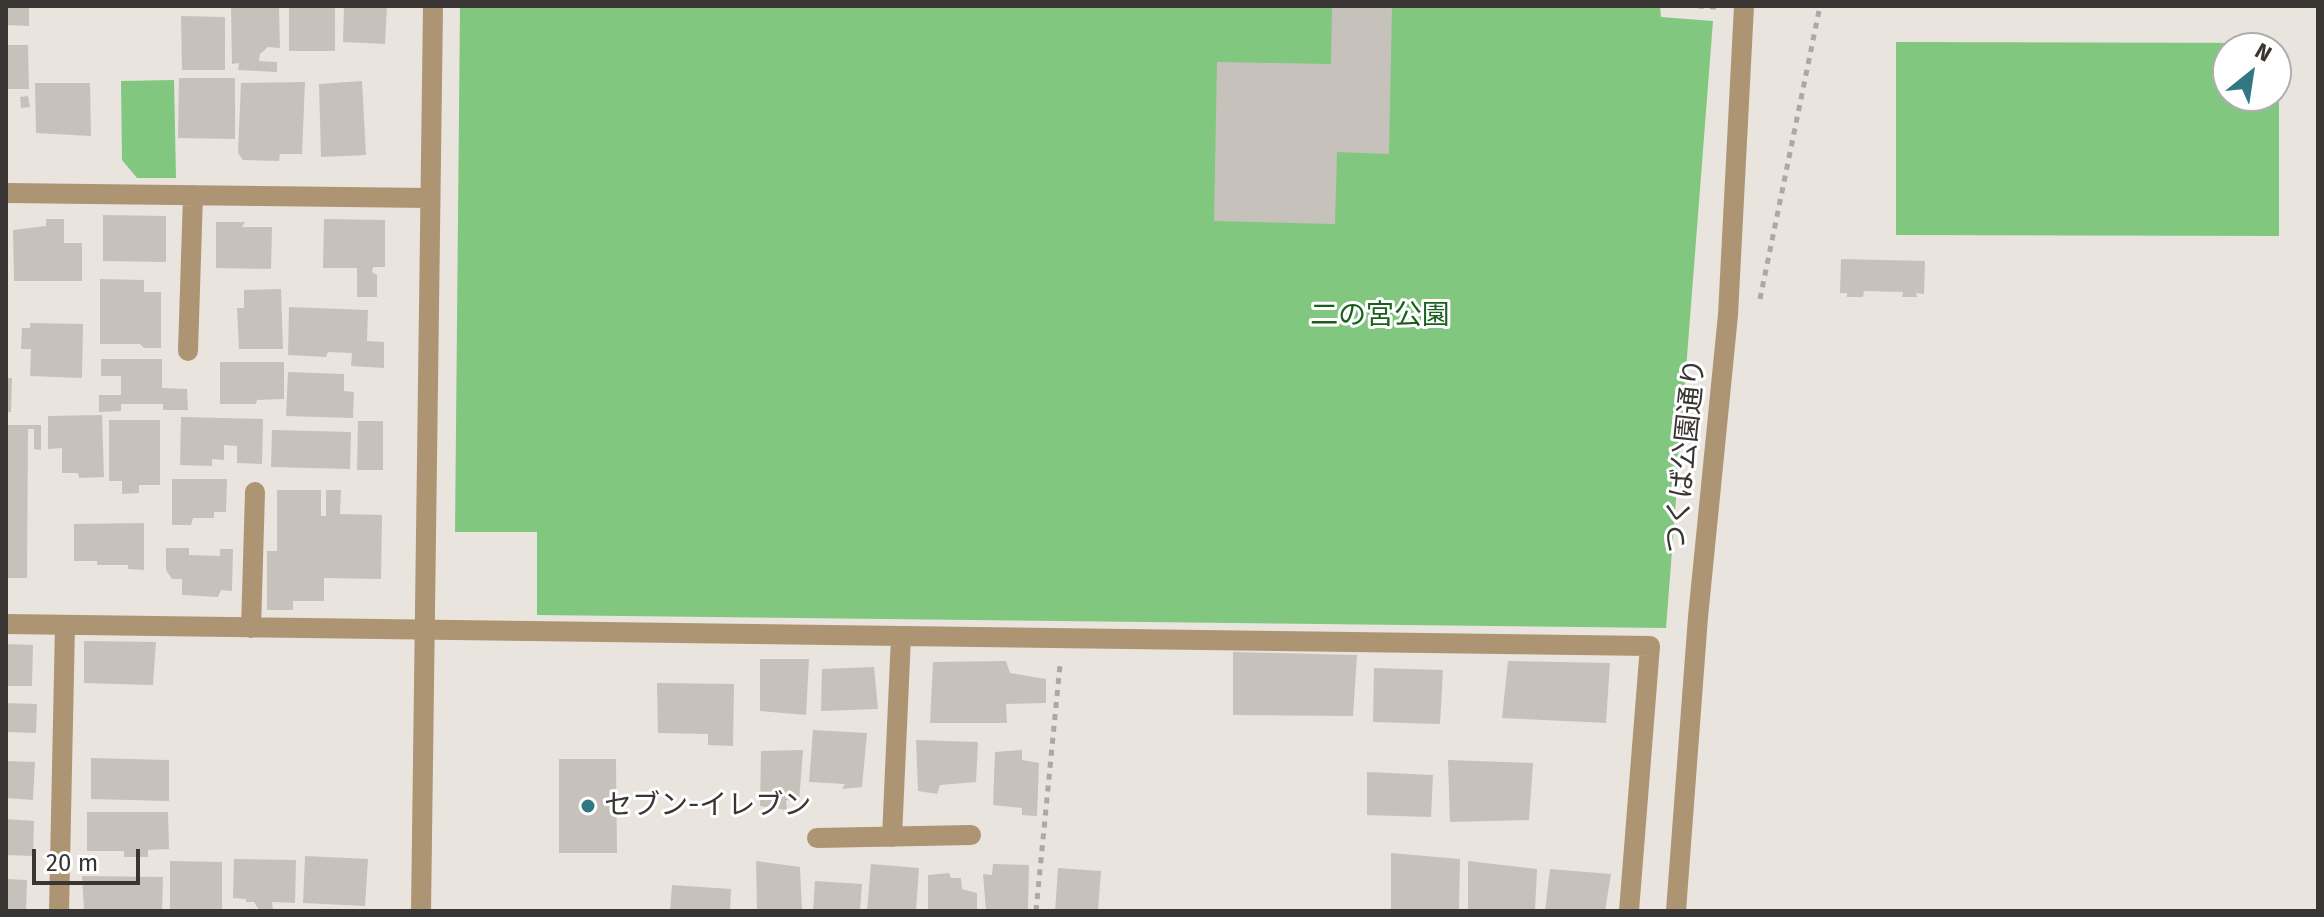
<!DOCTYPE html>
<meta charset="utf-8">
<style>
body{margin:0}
#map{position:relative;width:2324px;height:917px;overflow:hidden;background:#eae4de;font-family:"Fira Sans",sans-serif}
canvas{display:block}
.frame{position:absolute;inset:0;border:8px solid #383533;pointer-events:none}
.north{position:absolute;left:2212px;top:32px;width:80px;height:80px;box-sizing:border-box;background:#fff;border:2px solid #afaead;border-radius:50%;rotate:30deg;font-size:22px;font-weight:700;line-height:32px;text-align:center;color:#383533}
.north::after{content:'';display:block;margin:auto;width:28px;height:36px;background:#317884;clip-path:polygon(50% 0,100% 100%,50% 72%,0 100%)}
.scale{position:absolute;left:32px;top:849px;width:108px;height:36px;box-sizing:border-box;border:4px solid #383533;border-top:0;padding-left:10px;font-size:24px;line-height:28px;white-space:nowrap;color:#383533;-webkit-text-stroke:6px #fff;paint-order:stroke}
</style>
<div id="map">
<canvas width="2324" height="917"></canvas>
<div class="frame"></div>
<div class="north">N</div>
<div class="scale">20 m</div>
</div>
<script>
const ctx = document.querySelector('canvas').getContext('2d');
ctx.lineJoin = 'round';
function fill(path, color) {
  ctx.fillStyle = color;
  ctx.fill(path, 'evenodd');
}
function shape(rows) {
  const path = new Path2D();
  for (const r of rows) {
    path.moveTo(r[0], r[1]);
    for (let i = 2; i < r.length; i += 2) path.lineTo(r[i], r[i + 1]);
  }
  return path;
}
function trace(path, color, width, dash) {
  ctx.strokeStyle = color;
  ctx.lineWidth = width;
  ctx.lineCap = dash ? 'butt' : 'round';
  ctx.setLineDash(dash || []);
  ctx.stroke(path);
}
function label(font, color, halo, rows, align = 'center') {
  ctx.font = font + ' "Fira Sans","Noto Sans JP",sans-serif';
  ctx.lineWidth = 6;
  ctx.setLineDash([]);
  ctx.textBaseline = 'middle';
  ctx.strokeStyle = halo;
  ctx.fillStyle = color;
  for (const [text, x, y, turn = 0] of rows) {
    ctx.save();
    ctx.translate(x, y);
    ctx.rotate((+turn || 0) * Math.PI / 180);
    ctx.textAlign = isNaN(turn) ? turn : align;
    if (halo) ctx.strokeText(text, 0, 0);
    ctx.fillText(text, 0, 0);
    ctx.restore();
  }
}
const green = shape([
 [460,6,1660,6,1661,17,1713,21,1666,628,537,615,537,532,455,532],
 [1896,42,2279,43,2279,236,1896,235],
 [2228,48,2276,48,2276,96,2228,96],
 [174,80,176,178,137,178,122,160,121,81]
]);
const building = shape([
 [6,6,29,6,29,26,6,25],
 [231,6,279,6,280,48,268,47,260,54,259,61,277,62,277,72,238,70,239,63,232,64],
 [289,6,335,6,335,51,289,51],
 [344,6,387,6,385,44,343,42],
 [1332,6,1392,6,1389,154,1337,152,1335,224,1214,221,1217,62,1331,64],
 [181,16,225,17,225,70,182,70],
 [6,45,28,45,29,89,6,89],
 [179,78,235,78,235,139,178,138],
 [362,81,366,155,321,157,319,84],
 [305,82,302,154,280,154,279,161,243,160,238,153,241,83],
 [35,83,90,83,91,136,36,133],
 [28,96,30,107,21,108,20,97],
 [103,215,166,216,166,262,103,261],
 [46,219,64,219,64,243,82,243,82,281,14,281,13,230,46,226],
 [324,219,385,220,385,267,373,267,372,272,377,275,377,297,357,297,357,268,323,268],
 [216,222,245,222,242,227,272,227,271,269,216,268],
 [1841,259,1925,261,1924,294,1916,293,1917,297,1902,297,1903,292,1864,291,1863,297,1847,297,1847,293,1840,293],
 [100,279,144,280,144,292,161,292,161,348,144,348,140,344,100,344],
 [281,289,283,349,239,349,237,308,244,308,244,290],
 [289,307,368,310,367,341,384,342,384,368,351,366,352,353,328,352,326,357,288,355],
 [30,323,83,324,82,378,30,376,31,349,21,349,22,328,30,328],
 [101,359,162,359,162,388,187,389,188,410,163,410,163,404,121,404,121,411,99,412,99,395,121,395,121,376,101,376],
 [220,362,284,362,284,399,257,400,256,404,220,404],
 [288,372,344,374,344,391,354,392,353,418,286,416],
 [6,378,12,378,11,412,6,412],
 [102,415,104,477,79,478,78,473,62,473,62,448,48,449,48,416],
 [181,417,263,419,262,464,237,463,237,446,224,445,224,460,212,459,212,466,180,465],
 [109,420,160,420,160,485,139,485,139,493,122,494,122,481,109,481],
 [358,421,383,421,383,470,357,470],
 [6,425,41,425,41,450,34,449,34,429,28,429,27,578,6,578],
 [272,430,351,432,350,469,271,467],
 [172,479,227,479,226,512,214,512,214,518,193,518,191,525,172,525],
 [277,490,321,490,321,516,326,516,326,490,341,490,340,514,382,515,381,579,324,578,324,601,293,601,293,610,267,610,267,551,277,551],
 [144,523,144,570,128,569,128,565,97,565,97,561,74,561,74,524],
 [166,548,189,548,189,555,220,556,220,549,233,549,232,591,221,590,218,597,182,595,182,579,172,579,166,570],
 [84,641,156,642,153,685,84,683],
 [6,644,33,645,32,686,6,686],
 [1233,652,1357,655,1353,716,1233,715],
 [760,659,809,659,806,715,760,711],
 [1006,661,1010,673,1046,679,1046,703,1006,704,1007,723,930,723,933,662],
 [1508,661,1610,663,1606,723,1502,718],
 [874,667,878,709,821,711,822,669],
 [1374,668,1443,670,1440,724,1373,722],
 [657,683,734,684,733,746,708,745,708,734,658,733],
 [6,703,37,704,36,733,6,732],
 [813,730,867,733,862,787,842,789,845,784,809,782],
 [916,740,978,742,976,782,940,785,937,794,918,791],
 [803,750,799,802,786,800,787,810,760,806,761,751],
 [1022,750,1022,760,1039,763,1037,816,1022,815,1022,808,993,805,995,752],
 [91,758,169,760,169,801,91,799],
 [559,759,616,759,617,853,559,853],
 [1448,760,1533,763,1529,820,1450,822],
 [6,761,35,762,33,800,6,798],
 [1367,772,1433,775,1431,817,1367,815],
 [87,812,168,812,169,849,148,850,148,857,124,857,124,851,87,851],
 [6,819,34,821,33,856,6,855],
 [1391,853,1460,859,1459,911,1391,911],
 [305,856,368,859,365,906,303,903],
 [234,859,296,860,295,903,272,902,273,911,259,910,254,902,246,902,246,899,233,898],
 [170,861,222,862,222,911,170,911],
 [756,861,800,867,802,911,757,911],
 [1468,861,1537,869,1535,911,1468,911],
 [871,864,919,868,916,911,867,911],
 [993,864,1029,865,1028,911,986,911,983,874,992,875],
 [1058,868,1101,871,1098,911,1055,911],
 [1550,869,1611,874,1605,911,1545,911],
 [949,873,951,878,961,878,962,889,977,893,977,911,928,911,928,875],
 [82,876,163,877,162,911,84,909],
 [6,879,27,880,26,911,6,911],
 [815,881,862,884,860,911,813,911],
 [672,885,731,889,730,911,670,911]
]);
const path = shape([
 [1698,6,1717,7],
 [1760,299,1820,6],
 [1036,911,1060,665]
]);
const minor = shape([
 [6,193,429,198],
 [188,351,193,195],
 [6,624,1650,646,1629,911],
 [251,628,255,492],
 [892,837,901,637],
 [817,838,971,835],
 [59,911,65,625],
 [421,911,433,6],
 [1676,911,1698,617,1728,315,1744,6]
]);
const markers = [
 [588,806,8,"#317884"]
];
const parkNames = [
 ["二の宮公園",1380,316]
];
const streetNames = [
 ["つくば公園通り",1686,456,-84]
];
const poiNames = [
 ["セブン-イレブン",604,806]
];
fill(green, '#82c780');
fill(building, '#c7c1bb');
trace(path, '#ada8a4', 5, [6, 6]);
trace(minor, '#ad9473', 20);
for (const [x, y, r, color] of markers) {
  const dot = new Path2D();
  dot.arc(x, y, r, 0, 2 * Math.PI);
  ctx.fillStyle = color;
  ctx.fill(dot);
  trace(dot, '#fff', 3);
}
label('28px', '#195f1c', '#fff', parkNames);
label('28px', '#383533', '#fff', streetNames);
label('28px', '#383533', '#fff', poiNames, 'left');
</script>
